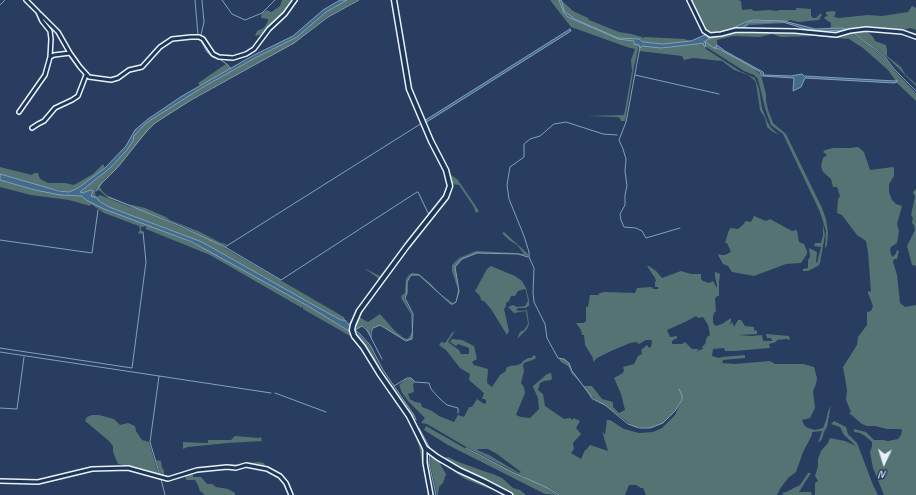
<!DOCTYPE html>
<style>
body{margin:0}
#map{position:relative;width:916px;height:495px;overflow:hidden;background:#293d60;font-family:Caveat,sans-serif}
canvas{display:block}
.north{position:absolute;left:864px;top:443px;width:40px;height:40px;-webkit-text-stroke:3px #1d3557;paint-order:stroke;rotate:184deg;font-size:11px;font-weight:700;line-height:16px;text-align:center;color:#e8f1f8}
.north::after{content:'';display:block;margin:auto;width:14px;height:18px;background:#e8f1f8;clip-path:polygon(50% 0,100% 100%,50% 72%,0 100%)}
</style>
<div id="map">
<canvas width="916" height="495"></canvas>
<div class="north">N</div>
</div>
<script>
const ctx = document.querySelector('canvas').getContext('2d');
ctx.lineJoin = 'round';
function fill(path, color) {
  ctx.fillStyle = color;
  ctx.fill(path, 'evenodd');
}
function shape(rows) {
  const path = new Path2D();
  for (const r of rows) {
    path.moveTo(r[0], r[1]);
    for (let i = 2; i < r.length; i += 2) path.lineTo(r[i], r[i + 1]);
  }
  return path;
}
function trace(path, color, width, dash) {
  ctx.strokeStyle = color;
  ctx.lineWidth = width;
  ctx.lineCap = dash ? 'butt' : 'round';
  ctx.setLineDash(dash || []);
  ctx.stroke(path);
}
const green = shape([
 [282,0,294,0,284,13,263,34,255,36,257,31,264,28,268,21,268,19,261,18,262,13,267,10,271,12,273,11,280,6],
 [347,0,358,0,327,17,294,43,197,96,155,123,145,134,118,167,104,180,100,187,102,191,108,196,128,204,145,208,166,217,170,220,198,231,221,243,227,244,224,246,178,224,107,197,99,190,97,191,98,187,102,183,96,188,95,194,97,197,100,195,130,207,141,210,211,240,344,317,345,320,341,320,317,307,202,242,109,207,91,196,91,194,88,190,83,193,80,192,110,168,126,151,133,141,134,136,146,123,203,87,255,58,297,37,326,12],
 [550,0,559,0,564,13,568,17,610,36,635,42,639,45,634,67,625,121,621,121,620,118,617,117,587,116,624,115,632,71,631,60,635,49,627,47,571,27],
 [561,0,573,11,588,18,589,20,619,32,631,34,642,37,642,38,645,37,684,39,691,41,663,44,643,42,641,40,618,38,570,16,564,11],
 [690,0,738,0,741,1,742,10,751,9,754,11,770,10,777,11,779,10,796,10,796,8,811,9,811,16,813,18,816,18,820,14,822,14,819,20,799,22,790,20,786,22,753,20,748,21,729,30,720,33,709,33,704,30],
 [912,6,916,8,916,30,910,28,901,31,828,29,831,27,831,23,825,19,824,17,828,16,826,14,826,12,833,11,836,12,834,17,839,18,868,15,882,16,908,12],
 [765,21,775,23,783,22,786,23,749,25,745,28,800,30,802,29,801,27,805,29,825,31,845,30,846,31,838,34,741,29,749,22],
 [865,29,873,37,875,41,886,45,887,50,887,56,901,67,905,74,916,84,916,86,890,60,877,49,851,31],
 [736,31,795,31,836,36,850,32,870,45,885,58,894,70,916,93,916,101,898,84,888,70,863,48,849,39,814,36,781,37,772,34,760,37,733,36,717,40,717,48,753,68,761,75,766,94,766,100,768,110,772,120,773,123,786,134,822,208,826,219,828,233,827,245,825,249,826,231,820,212,783,134,771,125,765,108,758,79,754,75,744,71,706,47,705,42,708,39,724,35],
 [703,43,706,49,740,71,755,78,759,89,762,108,767,121,771,128,779,135,773,132,767,127,765,118,760,110,756,83,754,80,748,75,734,70,722,61,693,58,684,60,682,56,639,51,640,48,642,46,661,48,697,44],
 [226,64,231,69,200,86,198,83],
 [430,143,447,178,449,185,447,194,358,313,351,332,412,424,423,449,429,495,428,495,419,446,410,423,358,345,350,336,303,309,303,306,302,308,210,255,146,229,146,226,143,227,141,227,141,230,143,232,142,234,138,233,140,230,139,226,104,213,91,204,90,206,69,200,31,195,0,187,0,180,35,190,60,195,83,196,209,250,308,306,349,331,349,323,378,280,378,278,364,268,380,276,447,190,446,178],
 [858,147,864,152,870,170,893,167,894,168,894,176,889,184,889,192,892,200,896,204,902,206,897,224,899,231,897,243,891,247,890,250,892,257,895,255,897,250,899,251,897,259,894,259,893,262,897,275,900,303,905,307,916,305,916,495,884,495,873,468,870,452,872,446,872,442,865,436,860,433,854,432,854,429,866,432,874,440,883,440,888,441,898,439,901,435,902,430,900,429,887,429,875,426,867,426,862,424,849,413,851,412,846,400,847,390,843,367,857,345,858,337,867,325,867,312,871,311,873,306,868,293,868,291,871,292,868,252,866,241,857,235,842,215,837,213,838,199,840,196,837,187,833,187,831,179,823,172,821,166,823,158,827,155,823,152,825,150,833,148,850,148],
 [103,164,105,168,78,188,69,192,42,187,0,174,0,167,32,175,34,173,38,173,40,179,48,183,65,183,74,185,93,174],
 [447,172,458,180,479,211,476,213,475,211,474,207,459,185,452,184,451,191,448,197,397,264,359,317,368,322,380,314,395,331,404,338,407,339,410,336,412,332,411,314,401,298,402,295,405,293,406,279,409,275,412,273,419,274,431,284,440,294,453,303,456,301,458,289,452,271,452,265,459,258,476,251,516,253,524,254,517,245,509,240,502,233,504,232,528,254,528,256,518,254,477,253,462,259,455,267,459,291,456,302,452,304,440,294,419,275,410,275,407,281,407,292,404,298,412,314,413,335,411,340,404,340,381,325,373,328,370,331,370,336,365,327,362,326,358,329,354,330,359,314,451,187,451,181],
 [916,189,916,266,912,265,907,246,915,230,914,225,912,223,913,218,911,215,915,197,913,192],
 [754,216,766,221,770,219,792,231,796,230,797,231,799,242,804,244,807,251,807,254,801,263,786,264,754,276,732,272,728,266,723,264,718,255,720,254,721,255,725,255,731,252,727,243,725,243,729,230,731,228,738,229,744,224,745,221,751,222],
 [823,224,825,235,820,263,818,266,808,271,803,271,803,269,808,268,808,260,810,257,809,248,817,252,816,262,817,263,821,247,814,246,815,243,821,243,823,235],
 [491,266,515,276,522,281,526,288,529,300,529,306,525,308,518,308,516,310,519,311,527,310,529,324,527,329,517,339,520,332,524,330,528,324,526,311,514,313,508,307,513,305,517,307,525,306,528,301,526,291,525,289,518,291,515,296,511,296,509,301,506,303,506,306,504,309,509,331,507,335,491,309,485,302,481,300,480,296,475,291,487,269],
 [647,266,649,266,656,271,662,278,681,271,691,274,701,274,701,279,703,281,709,283,713,281,717,288,717,285,715,277,715,272,720,274,719,282,719,296,717,296,715,299,716,311,714,313,713,316,713,323,716,326,722,324,731,318,731,321,729,326,732,322,734,327,738,320,741,320,745,326,754,327,754,330,757,331,757,334,738,335,752,336,762,335,763,341,772,341,771,338,767,338,766,334,789,336,790,340,786,339,777,340,776,342,769,344,770,348,735,351,725,351,724,348,713,349,712,356,719,358,722,357,745,355,745,358,723,360,722,363,735,364,770,361,775,364,803,364,814,367,817,378,816,384,813,391,815,408,810,418,802,420,804,425,808,428,815,430,823,428,826,420,828,412,831,405,827,427,824,432,822,439,818,443,822,431,812,432,812,435,803,452,796,472,788,478,780,489,777,495,646,495,643,488,641,488,636,485,629,485,625,495,560,495,550,488,542,486,468,448,427,424,421,423,425,418,408,401,402,393,399,385,406,379,411,378,415,382,413,385,414,392,408,394,410,399,415,402,421,403,422,407,432,411,439,416,454,422,458,415,464,417,469,407,472,407,477,399,484,404,486,403,486,400,484,399,482,399,484,393,469,380,470,374,460,368,446,350,439,345,441,342,445,343,452,333,455,331,448,342,459,350,461,354,469,354,469,348,458,344,456,346,450,342,452,339,462,340,474,346,477,359,472,362,474,365,488,369,487,383,492,387,500,375,506,371,506,368,510,366,518,365,522,363,523,361,528,358,531,358,534,355,536,357,535,359,524,363,523,366,524,371,521,383,524,387,525,393,516,415,521,417,530,418,539,409,538,398,533,387,533,386,547,374,551,373,552,378,551,380,544,381,540,383,538,390,543,394,545,406,564,419,570,418,572,420,574,418,580,421,576,428,581,434,573,443,574,449,571,453,581,459,585,450,586,450,590,445,608,451,602,431,605,435,607,420,610,420,624,429,639,433,653,432,662,428,675,415,682,400,675,411,663,423,651,428,634,427,605,405,596,401,592,396,593,401,582,384,572,374,568,366,561,362,555,353,558,358,564,359,569,363,572,371,584,386,592,386,602,399,613,402,613,407,619,413,625,410,621,394,614,378,623,373,624,370,623,367,634,364,638,356,642,354,641,350,647,345,649,348,651,347,652,340,646,340,639,344,636,342,630,343,611,351,597,358,593,362,593,358,585,345,584,335,582,335,581,330,576,323,584,323,586,321,586,307,588,307,590,295,598,295,600,293,604,292,635,293,637,288,652,287,653,289,658,289,658,287,655,287,655,282,656,281,655,278],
 [696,316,698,318,703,317,708,325,710,335,707,337,705,344,702,347,702,348,704,348,696,352,699,349,692,349,685,342,682,344,672,344,672,341,677,338,677,336,670,337,667,330,685,322],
 [478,449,488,449,497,454,521,472,519,473,489,455,477,450],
 [353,331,360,335,369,345,382,371,414,415,415,421,430,448,430,450,426,448,410,415],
 [92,415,99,415,110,418,114,419,120,425,128,423,135,426,136,431,142,440,149,442,159,476,126,467,123,465,118,464,113,452,113,446,109,441,85,421,87,417],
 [834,421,846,427,848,434,857,443,873,485,878,495,815,495,815,483,818,481,815,476,818,466,818,459,821,451,828,443,830,438,845,441,856,446,844,435,840,427,831,424],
 [426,426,468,450,512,472,550,489,558,495,545,494,448,445,424,430],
 [235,436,259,438,261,437,262,441,228,443,188,447,183,449,183,442,205,443,208,443,208,440,231,440],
 [431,450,444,458,448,457,456,461,486,472,493,474,502,478,513,488,520,490,526,495,512,495,458,469,431,452],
 [431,454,508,495,504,495,493,488,490,489,465,479,442,463,440,464,446,474,443,483,439,487,438,495,437,495,430,463],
 [156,460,161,461,162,468,164,470,164,475,170,476,193,468,259,462,264,463,265,466,248,464,236,467,197,469,170,477,161,476],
 [227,468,238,469,200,472,193,474,193,477,201,477,207,484,212,484,216,487,228,489,235,493,235,495,205,495,200,491,198,485,195,480,186,480,185,474,191,472],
 [808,473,811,473,799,492,811,492,812,495,784,495,782,493,786,492,800,485]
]);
const water = shape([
 [340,0,347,0,326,12,297,37,255,58,203,87,146,123,134,136,133,141,126,151,110,168,80,192,83,193,85,192,91,190,93,191,91,196,97,198,99,201,109,207,202,242,317,307,341,320,345,320,350,326,349,331,308,306,192,242,104,209,86,200,82,196,60,195,35,190,0,180,0,174,59,191,69,192,78,188,105,168,126,146,135,130,148,119,182,96,254,55,293,36,323,10,340,0],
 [559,0,561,0,562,2,564,11,575,19,618,38,639,39,643,42,663,44,691,41,709,33,720,33,729,30,748,21,753,20,784,21,815,29,842,28,850,30,846,31,845,30,825,31,805,29,783,22,749,22,741,29,724,35,708,39,705,42,706,47,704,46,703,43,697,44,661,48,642,46,640,48,639,45,634,44,634,41,618,39,568,17,564,13,559,0],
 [570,29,571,31,425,123,424,121,570,29],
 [717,45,725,51,763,72,764,75,791,76,802,74,804,76,895,81,897,80,897,82,894,83,805,78,801,87,793,91,794,78,762,76,760,72,741,61,717,48,715,49,717,45]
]);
const stream = shape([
 [195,0,198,35,201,36],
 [222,0,232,14,245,20,262,13,275,0],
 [0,5,5,0],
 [852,32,877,50,885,57,894,69,916,91],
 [201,35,204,22,202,0],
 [200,39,207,52,213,57,216,56],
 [704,41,714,48,716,47],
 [640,47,626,122,619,140,623,149,626,159,625,171,627,186,625,195,625,205,620,214,621,220,624,227,636,228,642,231,646,238,680,228],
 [218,58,228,65,231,69],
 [635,75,719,94],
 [617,135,603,134,566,122,554,124,540,136,530,139,524,144,524,157,510,167,507,185,509,199,524,236,529,252,529,257,534,268,533,293,534,302,545,324,547,338,558,358,564,359,569,363,572,371,593,399,605,405,628,424,639,428,650,428,663,423,675,411,682,400,682,395,679,389],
 [96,191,98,187,118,167,145,133,155,123,191,100,294,43,328,17,359,0],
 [108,197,178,225,225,247,422,123],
 [0,240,92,253,98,210],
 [225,247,281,280,417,192,418,192,428,213,430,213],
 [355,330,360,334,370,345,383,370,414,415,416,420],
 [355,330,362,326,367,330,382,359],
 [371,337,371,332,373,328,380,325,406,341,412,339,413,314,405,298,407,293,407,282,411,275,419,275,451,304,453,304,456,302,459,291,455,267,462,259,477,253,518,254,528,257],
 [0,348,132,368,146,262,143,232],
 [0,352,159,376,150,442,160,476],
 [159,376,271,393],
 [394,386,407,378,411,378,415,382,429,383,431,389,439,398,447,405,458,408,458,413],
 [275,393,326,412],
 [0,408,17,409,24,357],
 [419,428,431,450],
 [466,448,512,472,550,489,559,495],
 [430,454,429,463,436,495],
 [161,479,165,495]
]);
const street = shape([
 [26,0,38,12,42,21,50,31,51,39,50,57],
 [689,0,704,31,710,35,721,34,736,30,795,31,836,35,850,31,866,29,902,32,916,37],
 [40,14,58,32,70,53],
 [19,112,45,75,50,57,54,55,70,53,80,67,89,77,111,80,118,78,129,70,142,67,160,47,172,39,191,37,199,37,203,39,213,54,219,57,233,58,246,54,254,49,269,29,285,14,295,0],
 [32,128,38,124,44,121,55,108,72,100,78,96,86,75],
 [425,448,425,463,431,495],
 [0,481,38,482,92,469,128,468,168,479,197,470,227,467,236,468,246,465,267,469,280,476,286,483,291,495]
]);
const secondary = shape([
 [394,0,409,89,431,141,446,170,450,186,446,197,407,246,359,311,353,325,352,330,354,336,363,347,379,373,409,416,425,448,437,457,459,470,485,482,510,495]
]);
fill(green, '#547372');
fill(water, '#436b8b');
trace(water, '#85a1b7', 1);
trace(stream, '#85a1b7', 1);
trace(street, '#e8f1f8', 6);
trace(secondary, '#e8f1f8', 7);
trace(street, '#1d3557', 3);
trace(secondary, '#1d3557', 4);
</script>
